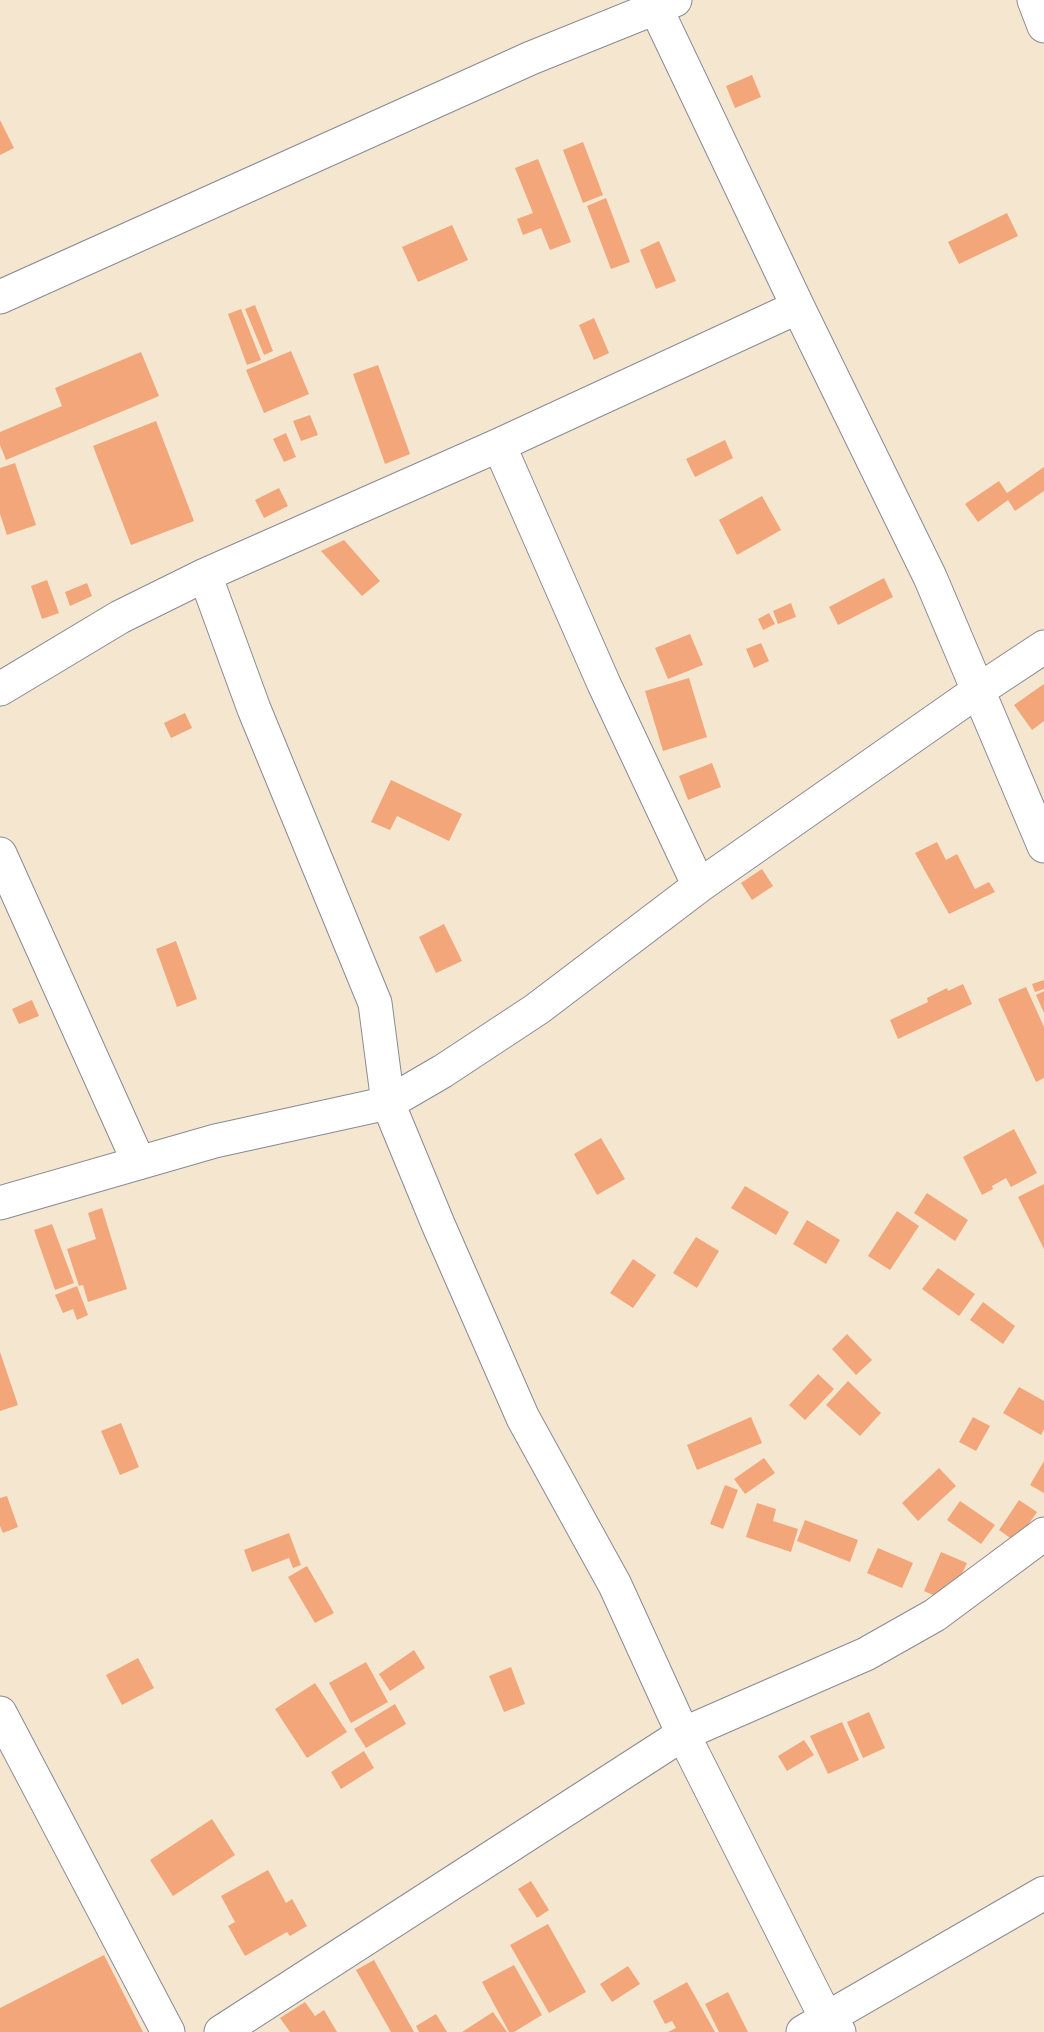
<!DOCTYPE html>
<style>
body{margin:0}
canvas{display:block;background:#f4e6cf}
</style>
<canvas width="1044" height="2032"></canvas>
<script>
const ctx = document.querySelector('canvas').getContext('2d');
ctx.lineJoin = 'round';
function fill(path, color) {
  ctx.fillStyle = color;
  ctx.fill(path, 'evenodd');
}
function shape(rows) {
  const path = new Path2D();
  for (const r of rows) {
    path.moveTo(r[0], r[1]);
    for (let i = 2; i < r.length; i += 2) path.lineTo(r[i], r[i + 1]);
  }
  return path;
}
function trace(path, color, width, dash) {
  ctx.strokeStyle = color;
  ctx.lineWidth = width;
  ctx.lineCap = dash ? 'butt' : 'round';
  ctx.setLineDash(dash || []);
  ctx.stroke(path);
}
const building = shape([
 [752,75,761,97,735,108,726,86],
 [0,120,14,148,0,155],
 [583,142,603,195,583,203,563,150],
 [538,159,571,242,550,250,541,228,523,235,517,219,533,213,515,168],
 [606,198,630,262,611,269,587,206],
 [1007,213,1018,236,959,264,948,242],
 [452,225,468,260,418,282,402,247],
 [659,241,676,281,656,289,640,250],
 [255,305,273,351,264,355,245,309],
 [241,309,261,360,247,365,228,314],
 [594,318,609,353,594,360,579,325],
 [291,351,309,394,264,413,246,370],
 [141,352,159,396,6,460,0,445,0,432,62,406,55,388],
 [378,365,410,454,385,464,353,374],
 [310,415,318,435,301,441,293,421],
 [156,421,194,521,131,545,93,446],
 [286,433,296,457,284,462,273,439],
 [725,440,733,458,695,477,686,459],
 [15,463,36,525,7,535,0,514,0,468],
 [1044,467,1044,491,1015,511,1008,500,978,522,965,504,999,481,1007,493],
 [279,488,288,506,264,518,255,500],
 [762,496,781,530,737,555,719,520],
 [344,540,380,581,362,596,321,551],
 [884,578,893,597,838,625,829,607],
 [47,580,59,613,42,619,31,586],
 [87,583,92,596,70,606,65,592],
 [791,603,796,617,778,624,773,611],
 [769,613,775,624,763,630,758,619],
 [690,634,703,665,668,679,655,648],
 [761,643,769,661,754,668,746,649],
 [689,678,707,737,663,751,645,691],
 [1044,684,1044,721,1032,730,1014,705],
 [185,713,192,728,171,738,164,723],
 [712,763,721,787,688,800,679,776],
 [391,780,462,814,449,841,397,816,390,830,371,822],
 [937,842,946,860,957,854,975,889,989,882,995,892,949,914,915,853],
 [762,869,773,886,752,900,741,883],
 [444,924,462,961,436,973,419,937],
 [176,941,197,999,177,1007,156,949],
 [1044,980,1044,989,1035,992,1032,984],
 [963,984,972,1004,898,1039,890,1020,928,1002,927,998,947,988,948,991],
 [1026,987,1044,1027,1044,1078,1036,1082,998,999],
 [1044,991,1044,1013,1036,995],
 [32,1000,39,1016,19,1024,12,1009],
 [1014,1129,1037,1173,1011,1187,1006,1178,992,1186,993,1189,982,1195,963,1157],
 [601,1138,625,1179,597,1195,574,1154],
 [1044,1184,1044,1249,1018,1197],
 [745,1186,789,1212,776,1235,731,1208],
 [927,1193,968,1220,955,1241,914,1213],
 [102,1208,127,1289,88,1302,83,1285,79,1286,67,1249,96,1239,88,1213],
 [897,1211,919,1226,890,1270,868,1256],
 [807,1220,840,1240,826,1264,793,1244],
 [52,1224,74,1283,55,1290,34,1230],
 [696,1237,719,1251,697,1288,673,1273],
 [633,1259,656,1275,633,1308,610,1293],
 [938,1268,975,1294,959,1316,922,1289],
 [77,1286,88,1315,77,1320,73,1309,63,1313,55,1295],
 [983,1302,1015,1326,1003,1344,970,1320],
 [847,1334,872,1360,856,1375,832,1349],
 [0,1352,18,1405,0,1411],
 [818,1374,834,1389,805,1420,789,1405],
 [848,1381,881,1413,860,1436,826,1405],
 [1019,1387,1044,1401,1044,1429,1041,1435,1003,1413],
 [751,1417,762,1443,697,1470,687,1445],
 [973,1417,990,1426,976,1451,959,1442],
 [121,1423,139,1467,120,1475,101,1431],
 [764,1458,775,1473,745,1494,734,1479],
 [1044,1461,1044,1493,1030,1485],
 [939,1468,956,1486,918,1521,902,1503],
 [725,1485,738,1490,723,1529,710,1524],
 [7,1496,18,1527,3,1533,0,1526,0,1498],
 [1019,1500,1037,1512,1016,1542,999,1530],
 [960,1501,995,1525,981,1544,947,1520],
 [757,1503,776,1509,773,1521,798,1529,791,1552,746,1537],
 [805,1520,858,1540,850,1562,797,1541],
 [289,1533,301,1565,293,1568,289,1558,252,1572,244,1550],
 [878,1548,913,1563,902,1588,867,1573],
 [941,1552,967,1563,949,1602,924,1591],
 [307,1566,334,1613,315,1623,288,1577],
 [414,1650,425,1668,390,1691,379,1674],
 [138,1658,154,1688,122,1705,106,1675],
 [366,1662,388,1702,351,1723,329,1683],
 [511,1667,525,1704,504,1712,489,1676],
 [315,1683,347,1732,307,1758,275,1709],
 [395,1704,406,1724,366,1748,354,1729],
 [869,1712,885,1748,863,1758,847,1722],
 [842,1722,859,1760,828,1774,810,1736],
 [804,1740,814,1755,787,1771,778,1756],
 [364,1751,374,1768,341,1789,331,1772],
 [212,1819,235,1855,173,1896,150,1860],
 [268,1870,286,1903,292,1899,307,1926,290,1936,287,1932,245,1956,228,1926,235,1922,221,1896],
 [531,1881,549,1910,537,1918,518,1889],
 [548,1924,586,1992,549,2013,510,1945],
 [104,1955,143,2032,0,2032,0,2008],
 [374,1960,414,2032,391,2032,356,1970],
 [514,1965,542,2015,514,2032,509,2032,482,1982],
 [628,1966,640,1984,612,2002,600,1984],
 [687,1982,715,2032,668,2032,676,2028,672,2021,665,2024,653,2001],
 [728,1992,748,2032,719,2032,705,2004],
 [305,2002,315,2016,324,2010,337,2032,290,2032,280,2018],
 [493,2012,507,2032,462,2032],
 [436,2014,447,2032,419,2032,416,2026]
]);
const minor = shape([
 [652,0,798,307,930,577,1044,846],
 [1034,0,1044,26],
 [0,297,531,58,675,0],
 [499,445,604,684,699,886],
 [205,575,254,709,375,1003,388,1103,438,1224,523,1418,615,1585,683,1734,826,2018,839,2032],
 [0,689,120,617,205,575,499,445,798,307],
 [0,854,139,1163],
 [0,1203,215,1141,388,1103,443,1071,537,1009,699,886,979,690,1044,647],
 [0,1713,168,2032],
 [221,2032,683,1734,866,1654,935,1615,1044,1534],
 [803,2032,1044,1893]
]);
fill(building, '#f3a67a');
trace(minor, '#888a96', 35);
trace(minor, '#fff', 33);
</script>
